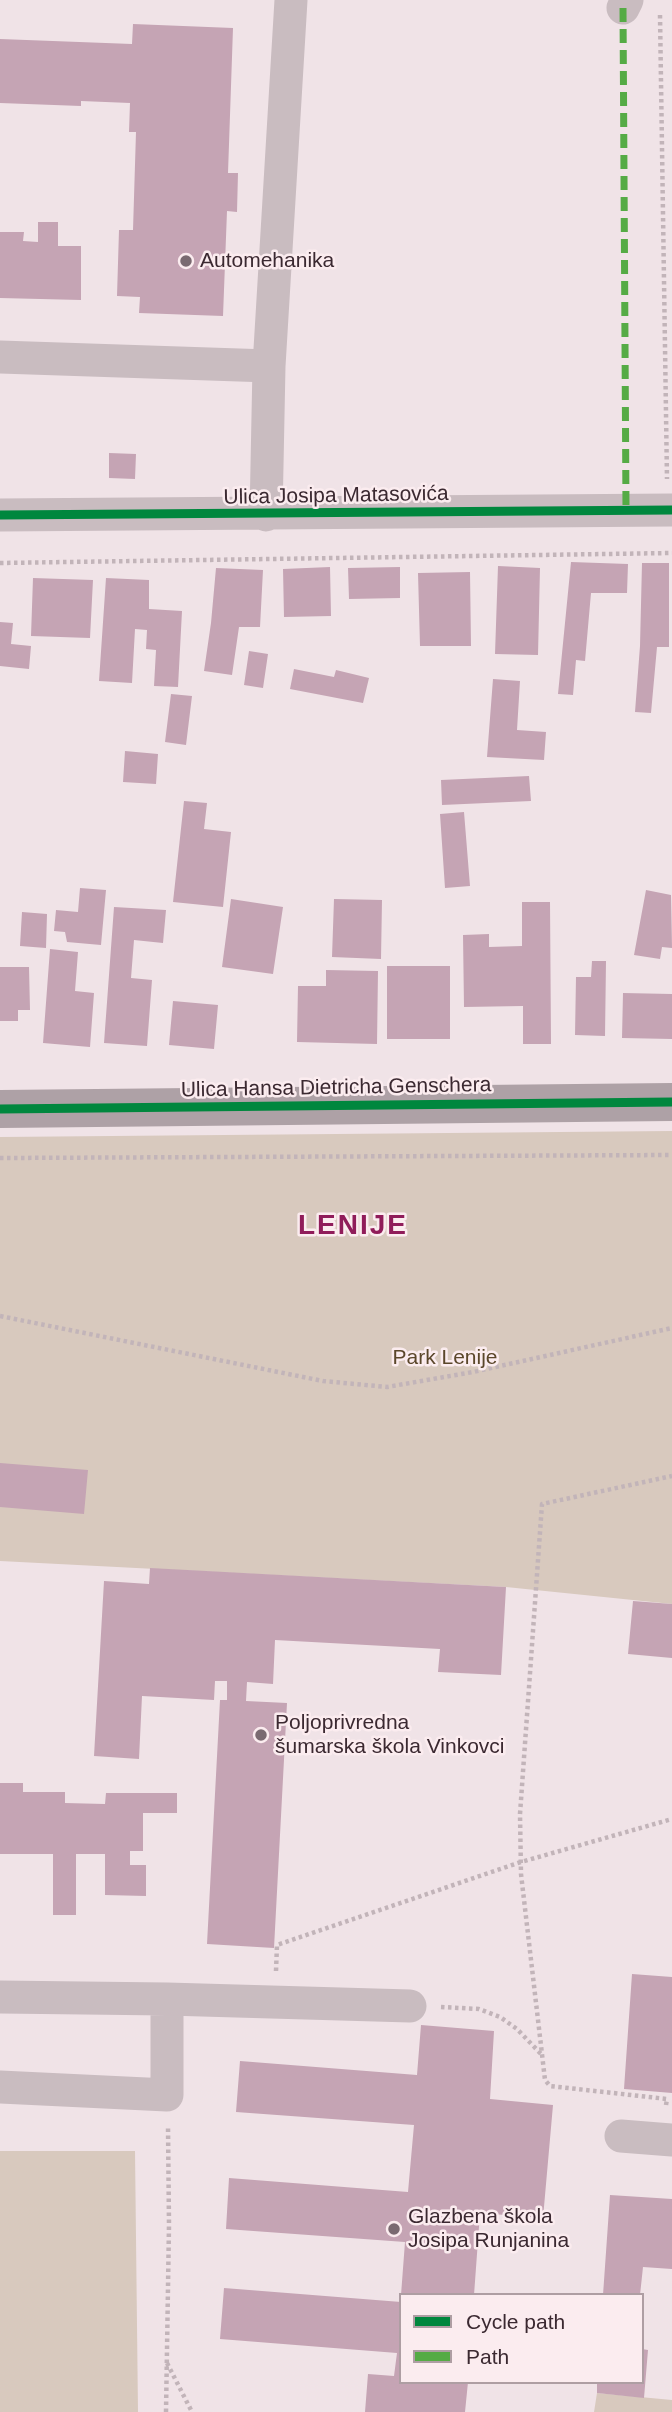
<!DOCTYPE html>
<meta charset="utf-8">
<style>
body{margin:0}
#map{position:relative;width:672px;height:2412px;overflow:hidden;background:#f0e3e7;font-family:Helvetica,sans-serif}
canvas{display:block}
.legend{position:absolute;left:399px;top:2293px;width:245px;height:91px;box-sizing:border-box;background:#fbecef;border:2px solid #ae9ea3;margin:0;padding:9px 12px;list-style:none;font-size:21px;color:#3b2931}
.legend li{display:flex;align-items:center;gap:14px;height:35px}
.legend b{width:35px;border:2px solid #ae9ea3}
</style>
<div id="map">
<canvas width="672" height="2412"></canvas>
<ul class="legend">
<li><b style="height:9px;background:#00873e"></b>Cycle path</li>
<li><b style="height:9px;background:#55ab45"></b>Path</li>
</ul>
</div>
<script>
const ctx = document.querySelector('canvas').getContext('2d');
ctx.lineJoin = 'round';
function fill(path, color) {
  ctx.fillStyle = color;
  ctx.fill(path, 'evenodd');
}
function shape(rows) {
  const path = new Path2D();
  for (const r of rows) {
    path.moveTo(r[0], r[1]);
    for (let i = 2; i < r.length; i += 2) path.lineTo(r[i], r[i + 1]);
  }
  return path;
}
function trace(path, color, width, dash) {
  ctx.strokeStyle = color;
  ctx.lineWidth = width;
  ctx.lineCap = dash ? 'butt' : 'round';
  ctx.setLineDash(dash || []);
  ctx.stroke(path);
}
function label(font, color, halo, rows, align = 'center') {
  ctx.font = font + ' Helvetica,sans-serif';
  ctx.lineWidth = 5;
  ctx.setLineDash([]);
  ctx.textBaseline = 'middle';
  ctx.strokeStyle = halo;
  ctx.fillStyle = color;
  for (const [text, x, y, turn = 0] of rows) {
    ctx.save();
    ctx.translate(x, y);
    ctx.rotate((+turn || 0) * Math.PI / 180);
    ctx.textAlign = isNaN(turn) ? turn : align;
    if (halo) ctx.strokeText(text, 0, 0);
    ctx.fillText(text, 0, 0);
    ctx.restore();
  }
}
const green = shape([
 [672,1131,672,1604,506,1587,0,1561,0,1137],
 [0,2151,135,2151,138,2412,0,2412],
 [597,2393,672,2400,672,2412,594,2412]
]);
const building = shape([
 [133,24,233,28,228,173,238,173,237,212,227,211,223,316,139,313,140,297,117,296,119,230,133,230,136,132,129,132,130,103,81,101,81,106,0,103,0,39,132,44],
 [38,222,58,222,58,246,81,246,81,300,0,298,0,232,24,232,23,241,38,242],
 [109,453,136,454,135,479,109,478],
 [571,562,628,564,627,593,591,593,585,661,576,660,573,695,558,694],
 [642,563,669,563,669,647,657,647,651,713,635,712,640,646],
 [498,566,540,568,538,655,495,654],
 [330,567,331,616,284,617,283,569],
 [400,567,400,598,349,599,348,568],
 [216,568,263,570,260,627,239,627,232,675,204,671,211,623],
 [470,572,471,646,420,646,418,573],
 [33,578,93,580,90,638,31,636],
 [106,578,149,580,149,609,182,611,178,687,154,686,156,650,146,649,147,630,135,629,132,683,99,681],
 [0,622,13,623,11,644,31,646,29,669,0,666],
 [249,651,268,654,263,688,244,685],
 [294,669,334,677,336,670,369,678,363,703,290,689],
 [493,679,520,681,517,730,546,732,544,760,487,757],
 [171,694,192,696,186,745,165,742],
 [125,751,158,754,156,784,123,782],
 [529,776,531,801,442,805,441,780],
 [184,801,207,803,204,829,231,832,223,907,173,902],
 [464,812,470,886,445,888,440,814],
 [80,888,106,890,101,945,67,942,65,932,54,931,56,910,78,912],
 [646,890,671,895,672,948,662,947,660,959,634,955],
 [231,899,283,907,273,974,222,967],
 [334,899,382,900,381,959,332,957],
 [522,902,550,902,551,1044,523,1044,523,1006,464,1007,463,935,489,934,489,947,522,946],
 [114,907,166,910,163,943,134,940,131,978,152,980,147,1046,104,1043],
 [22,912,47,914,46,948,20,946],
 [50,949,78,952,75,991,94,993,90,1047,43,1043],
 [592,961,606,961,605,1036,575,1035,576,977,591,977],
 [387,966,450,966,450,1039,387,1039],
 [0,967,29,967,30,1010,18,1010,18,1021,0,1021],
 [326,970,378,971,377,1044,297,1042,298,986,326,986],
 [623,993,672,994,672,1039,622,1038],
 [173,1001,218,1005,214,1049,169,1045],
 [0,1463,88,1470,84,1514,0,1507],
 [150,1568,506,1587,501,1675,438,1672,440,1649,275,1640,273,1684,247,1682,246,1701,287,1703,274,1948,207,1944,220,1700,227,1700,227,1681,215,1681,214,1700,142,1696,139,1759,94,1756,104,1581,149,1584],
 [633,1601,672,1604,672,1658,628,1654],
 [0,1783,23,1783,23,1792,65,1792,65,1803,105,1804,106,1793,177,1793,177,1813,143,1813,143,1851,130,1851,130,1865,146,1865,146,1896,105,1895,105,1854,76,1854,76,1915,53,1915,53,1854,0,1854],
 [632,1974,672,1977,672,2093,624,2089],
 [421,2025,494,2031,490,2099,553,2105,543,2218,480,2213,474,2295,401,2295,405,2242,226,2229,229,2178,408,2192,414,2125,236,2112,240,2061,417,2075],
 [610,2195,672,2199,672,2269,643,2267,640,2295,603,2295],
 [224,2288,401,2302,401,2382,468,2382,465,2412,365,2412,368,2374,394,2376,397,2353,220,2339],
 [642,2349,648,2350,644,2398,597,2393,597,2382,642,2382]
]);
const path = shape([
 [660,15,667,479],
 [0,563,672,553],
 [0,1158,672,1155],
 [0,1316,323,1381,387,1387,473,1372,672,1328],
 [276,1971,277,1945,521,1862,672,1819],
 [441,2007,479,2009,500,2017,517,2029,542,2055],
 [666,2105,667,2099,550,2086,545,2080,521,1874,520,1814,542,1504,672,1476],
 [167,2363,192,2412],
 [166,2412,169,2225,168,2126]
]);
const minor = shape([
 [623,8,627,0],
 [0,357,269,366],
 [0,515,672,510],
 [266,515,269,366,291,0],
 [0,1997,167,1999,167,2095,0,2087],
 [167,1999,410,2006],
 [621,2136,672,2140]
]);
const major = shape([
 [0,1109,672,1102]
]);
const quiet = shape([
 [623,8,626,509]
]);
const cycleway = shape([
 [0,515,672,510],
 [0,1109,672,1102]
]);
const markers = [
 [186,261,7,"#7a6a71"],
 [261,1735,7,"#7a6a71"],
 [394,2229,7,"#7a6a71"]
];
const poiNames = [
 ["Automehanika",200,261],
 ["Poljoprivredna",275,1723],
 ["šumarska škola Vinkovci",275,1747],
 ["Glazbena škola",408,2217],
 ["Josipa Runjanina",408,2241]
];
const streetNames = [
 ["Ulica Josipa Matasovića",336,496,-1],
 ["Ulica Hansa Dietricha Genschera",336,1088,-1]
];
const parkNames = [
 ["Park Lenije",445,1358]
];
const districtNames = [
 ["LENIJE",353,1226]
];
fill(green, '#d8c9be');
fill(building, '#c5a4b4');
trace(path, '#c2b4b9', 4.5, [3.5, 3.5]);
trace(minor, '#c9bcc0', 33);
trace(major, '#aea1a6', 38);
trace(quiet, '#55ab45', 7, [14, 7]);
trace(cycleway, '#00873e', 9);
for (const [x, y, r, color] of markers) {
  const dot = new Path2D();
  dot.arc(x, y, r, 0, 2 * Math.PI);
  ctx.fillStyle = color;
  ctx.fill(dot);
  trace(dot, '#fbecef', 2.5);
}
label('21px', '#3b2931', '#fbecef', poiNames, 'left');
label('21px', '#3b2931', '#fbecef', streetNames);
label('21px', '#5b472b', '#fbecef', parkNames);
ctx.letterSpacing = '2px';
label('bold 28px', '#901c5a', '#fbecef', districtNames);
ctx.letterSpacing = '0px';
</script>
